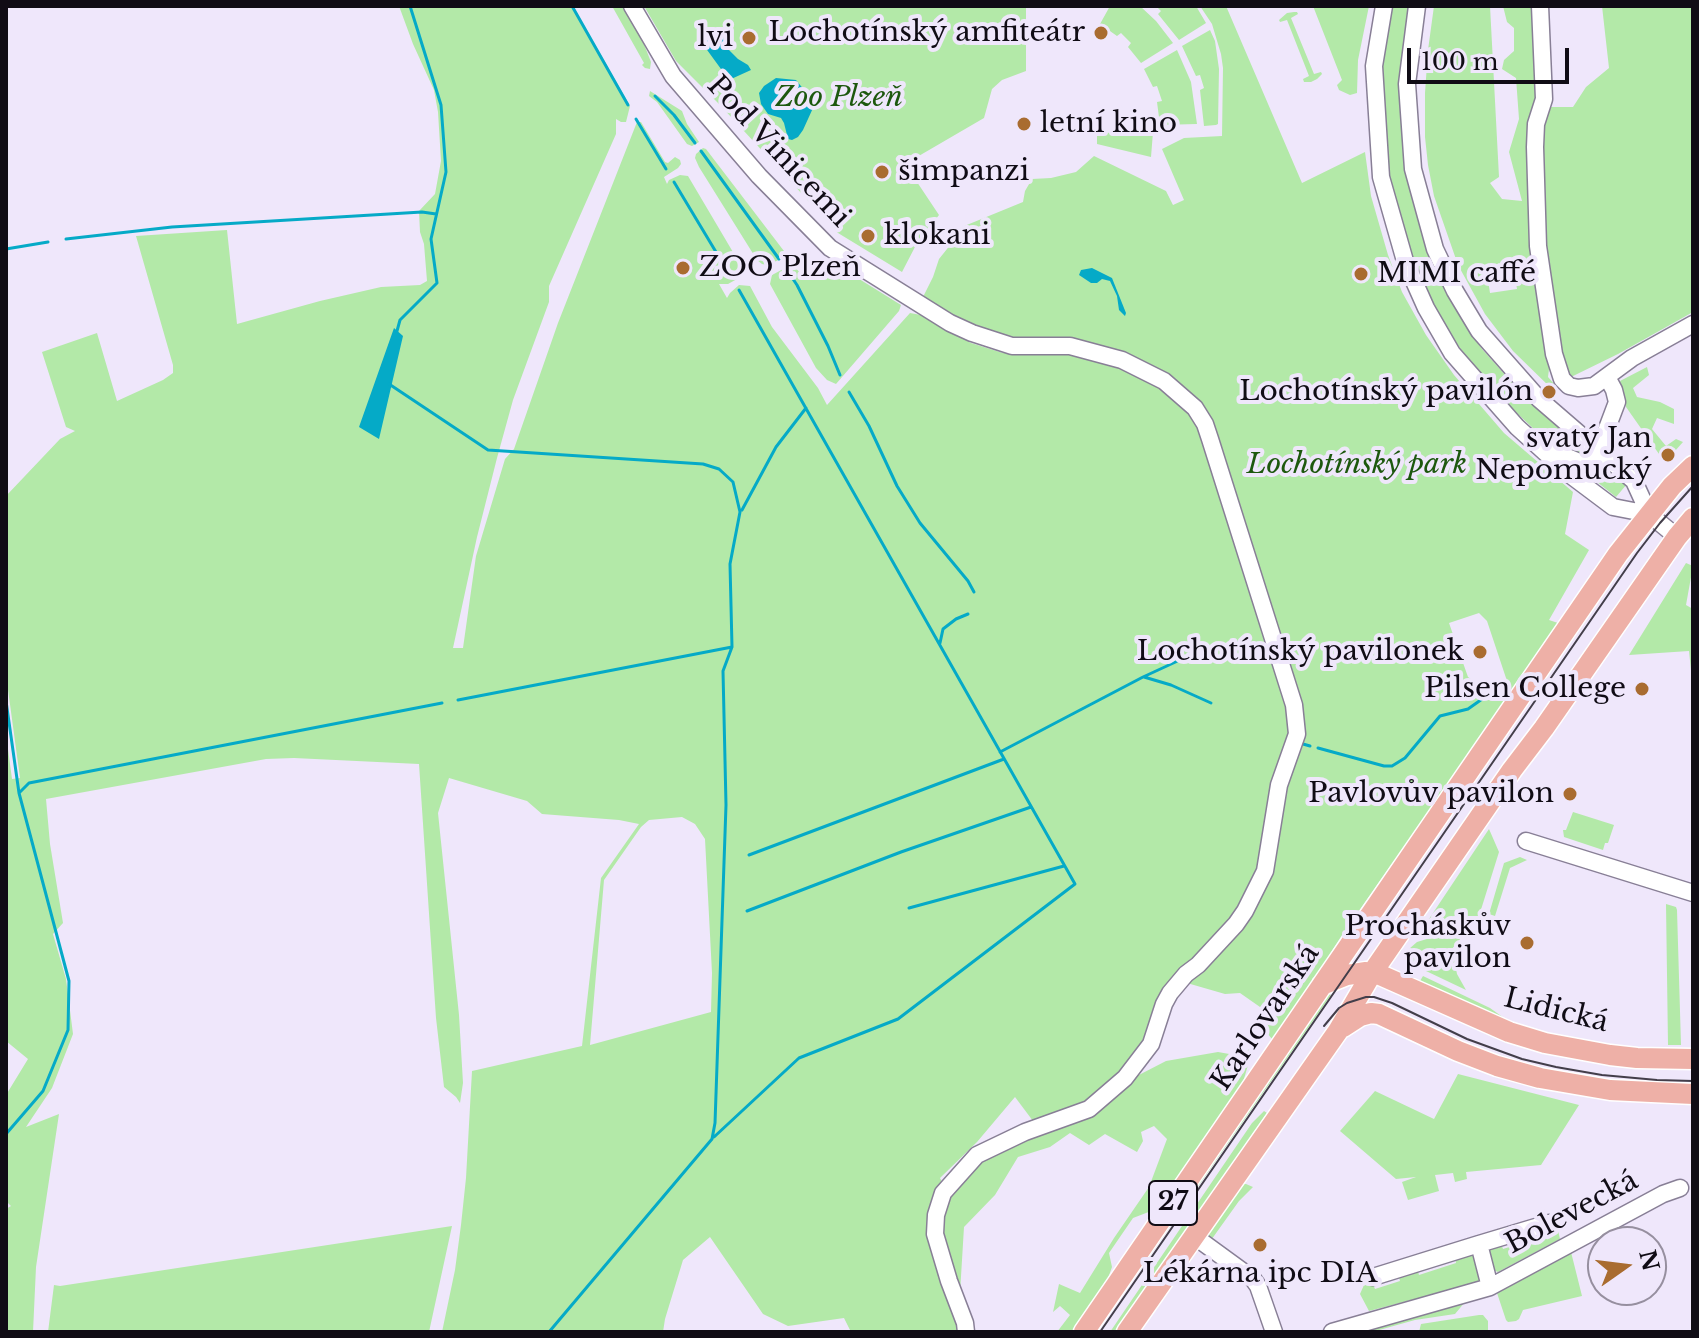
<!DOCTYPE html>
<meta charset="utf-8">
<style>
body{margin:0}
#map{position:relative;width:1699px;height:1338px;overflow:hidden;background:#efe7fb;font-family:"Libre Baskerville",serif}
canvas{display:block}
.frame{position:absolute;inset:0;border:8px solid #100c15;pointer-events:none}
.north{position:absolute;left:1587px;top:1226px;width:80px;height:80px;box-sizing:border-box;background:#efe7fb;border:2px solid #968f9f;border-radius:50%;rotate:76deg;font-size:22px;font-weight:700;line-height:32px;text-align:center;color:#100c15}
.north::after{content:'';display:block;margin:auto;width:28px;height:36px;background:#a96c30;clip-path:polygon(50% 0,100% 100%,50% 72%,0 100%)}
.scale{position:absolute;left:1407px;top:48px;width:162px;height:36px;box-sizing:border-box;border:4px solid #100c15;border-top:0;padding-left:10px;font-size:24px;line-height:28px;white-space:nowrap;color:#100c15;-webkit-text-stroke:6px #efe7fb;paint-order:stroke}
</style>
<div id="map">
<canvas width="1699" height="1338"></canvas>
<div class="frame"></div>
<div class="north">N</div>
<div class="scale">100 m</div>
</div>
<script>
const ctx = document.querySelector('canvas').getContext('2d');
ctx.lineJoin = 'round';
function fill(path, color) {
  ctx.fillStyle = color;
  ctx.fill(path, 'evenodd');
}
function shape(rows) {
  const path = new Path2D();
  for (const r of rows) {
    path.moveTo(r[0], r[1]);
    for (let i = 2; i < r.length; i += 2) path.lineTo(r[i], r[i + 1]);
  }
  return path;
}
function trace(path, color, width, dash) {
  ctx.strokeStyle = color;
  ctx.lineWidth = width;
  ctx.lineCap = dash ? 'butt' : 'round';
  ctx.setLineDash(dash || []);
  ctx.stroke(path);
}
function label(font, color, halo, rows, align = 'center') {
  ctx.font = font + ' "Libre Baskerville",serif';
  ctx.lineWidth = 8;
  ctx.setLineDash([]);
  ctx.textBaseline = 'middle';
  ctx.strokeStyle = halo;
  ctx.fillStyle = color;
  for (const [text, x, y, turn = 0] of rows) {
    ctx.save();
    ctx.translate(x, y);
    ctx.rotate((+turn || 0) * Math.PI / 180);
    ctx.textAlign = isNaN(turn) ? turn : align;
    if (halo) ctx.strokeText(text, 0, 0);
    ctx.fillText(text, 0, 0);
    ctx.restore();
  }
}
const green = shape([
 [399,6,573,6,630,106,626,122,621,122,616,119,616,134,549,286,549,302,513,400,497,458,477,537,453,648,463,648,476,556,505,459,514,449,558,323,637,122,641,122,665,162,668,163,675,157,680,160,681,164,678,168,664,177,667,184,669,180,680,175,688,176,740,264,741,272,737,279,728,284,719,284,727,298,730,293,739,285,750,286,772,327,818,388,827,405,910,313,921,315,971,343,1003,353,1033,353,1063,349,1097,358,1105,362,1116,362,1120,359,1070,346,1012,346,972,333,950,323,919,305,933,277,939,259,955,239,957,229,1023,202,1025,191,1032,179,1051,178,1076,172,1094,156,1166,191,1173,205,1184,200,1162,149,1184,138,1222,136,1223,68,1221,54,1212,24,1200,6,1226,6,1302,183,1365,152,1371,196,1388,255,1402,292,1426,335,1454,375,1504,433,1573,492,1565,534,1589,550,1549,620,1558,623,1554,637,1449,787,1389,868,1342,935,1297,1007,1272,1039,1261,1026,1260,1007,1240,993,1225,994,1180,981,1170,993,1165,991,1146,1043,1123,1072,1082,1107,1033,1121,1015,1097,977,1142,940,1178,949,1196,974,1163,1018,1143,1071,1125,1107,1102,1135,1077,1166,1061,1218,1052,1235,1055,1253,1048,1241,1089,1159,1208,1133,1218,1109,1253,1112,1267,1107,1281,1073,1332,1057,1332,1070,1315,1060,1306,1053,1312,1059,1284,1080,1293,1114,1238,1149,1187,1167,1139,1154,1126,1141,1132,1143,1141,1137,1152,1105,1134,1089,1145,1070,1133,1050,1147,1018,1157,995,1195,964,1227,958,1326,956,1332,851,1332,844,1318,788,1326,763,1314,710,1237,683,1260,665,1319,663,1332,442,1332,455,1270,461,1225,466,1178,472,1071,582,1046,601,878,639,824,619,820,542,814,527,801,449,778,438,813,459,1015,463,1083,460,1103,456,1097,444,1087,436,1018,419,764,294,758,266,759,46,799,50,844,63,923,53,934,66,979,73,1034,52,1088,26,1127,59,1114,36,1267,33,1332,6,1332,6,1209,11,1206,6,1201,6,1095,28,1059,6,1041,6,734,12,779,20,778,6,675,6,496,60,439,75,431,66,427,42,352,97,333,117,401,163,380,173,373,173,365,136,236,227,230,237,324,320,301,381,287,420,285,427,281,424,244,420,232,419,211,435,194,441,161,438,112,434,90,413,44],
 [1479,613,1487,621,1507,681,1487,690,1468,677,1449,623],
 [682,817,695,824,705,839,712,973,711,1012,590,1045,604,880,641,827,649,820],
 [612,6,629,6,651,62,650,69,645,68,642,65,644,63],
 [644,6,1026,6,1026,71,1002,80,992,89,984,118,905,164,939,215,916,245,902,272,838,233,720,105,676,61],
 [1110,6,1140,6,1156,21,1173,43,1141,63,1128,47,1131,43,1121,33,1117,36,1100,24],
 [1156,6,1196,6,1206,23,1179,40,1158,14,1161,11],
 [1313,6,1369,6,1358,60,1357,93,1350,95,1339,90,1337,85,1342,80],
 [1391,6,1411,6,1401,67,1407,142,1432,252,1465,324,1482,349,1524,396,1588,453,1573,456,1556,441,1536,431,1505,402,1475,369,1448,331,1429,299,1406,247,1388,171,1383,117,1382,56],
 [1434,6,1490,6,1499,177,1490,183,1502,199,1522,201,1509,152,1519,119,1516,78,1502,69,1504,60,1514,51,1514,28,1507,22,1503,6,1534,6,1542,70,1551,107,1573,107,1586,87,1609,68,1602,6,1693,6,1693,312,1618,354,1569,378,1555,322,1548,377,1556,386,1555,392,1513,351,1485,314,1458,265,1434,196,1428,165,1425,137,1425,93,1428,50],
 [1513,264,1517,289,1490,293,1486,267],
 [1294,12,1297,12,1298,14,1291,18,1314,74,1321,72,1322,74,1317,79,1311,82,1304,82,1303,79,1309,76,1287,20,1280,22,1279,20,1287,13],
 [1210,30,1215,41,1219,69,1218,124,1216,125,1204,126,1200,90,1204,88,1200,75,1196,76,1182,46],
 [1177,50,1191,82,1197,124,1160,125,1157,102,1162,101,1157,86,1153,87,1144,69],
 [650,91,682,111,687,124,699,142,692,146,687,144,657,102,649,96],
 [1153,132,1151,157,1097,144,1097,133],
 [703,148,706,149,787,255,786,257,767,265,762,264,757,260,699,167,695,158,696,154],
 [827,259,901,305,899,311,836,384,827,380,816,368,770,284,772,275,787,267,795,267,801,274],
 [1647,367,1649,375,1633,388,1637,397,1660,402,1674,409,1674,424,1657,418,1652,429,1666,446,1676,439,1683,442,1675,451,1665,454,1659,454,1626,407,1620,381],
 [1599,462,1627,484,1616,497,1577,466,1590,468],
 [1686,563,1693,566,1686,605,1693,609,1693,690,1689,651,1629,655],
 [1573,812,1614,825,1608,843,1605,843,1603,850,1564,837,1563,830,1566,830],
 [1489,829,1499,852,1479,916,1472,920,1422,933,1421,931],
 [1520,857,1527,860,1510,868,1495,916,1489,914,1504,863],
 [1666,904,1676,907,1677,910,1681,1045,1668,1045],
 [1463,928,1466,932,1451,950,1419,966,1415,966,1409,960,1409,949,1417,942],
 [1453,954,1457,974,1466,990,1426,971],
 [1423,976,1490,1008,1511,1023,1420,981],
 [1329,994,1331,995,1097,1332,1091,1332,1325,995],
 [1458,1074,1579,1105,1541,1165,1466,1172,1467,1179,1455,1182,1453,1173,1435,1175,1439,1191,1408,1200,1402,1182,1416,1177,1396,1179,1340,1131,1375,1091,1434,1119],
 [1264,1111,1267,1113,1116,1332,1110,1332,1252,1123],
 [1242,1184,1246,1184,1253,1187,1239,1201,1209,1243,1206,1233],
 [1556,1222,1560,1239,1498,1272,1493,1270,1487,1251,1490,1245,1500,1241,1503,1249,1544,1236,1542,1228],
 [452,1226,429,1332,48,1332,54,1285,60,1286],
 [1570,1248,1582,1296,1523,1310,1519,1319,1516,1321,1508,1322,1506,1320,1497,1293,1501,1289],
 [1470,1253,1474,1255,1482,1273,1480,1282,1369,1311,1360,1294,1364,1285,1372,1282,1375,1289,1400,1281,1398,1274,1417,1268,1419,1275,1456,1263,1455,1257],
 [1465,1302,1455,1314,1415,1320,1372,1332,1353,1332],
 [1479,1315,1483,1315,1488,1321,1488,1332,1419,1332,1421,1324]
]);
const water = shape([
 [721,27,729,50,738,59,748,65,751,70,729,80,702,43,717,34],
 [776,78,796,80,809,96,813,108,803,130,798,137,792,140,788,139,784,123,781,118,768,114,761,104,759,93,764,86],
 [1092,268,1112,278,1126,313,1125,316,1119,310,1117,296,1110,281,1102,279,1097,283,1091,283,1079,275,1081,270],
 [394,328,403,336,379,439,359,427]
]);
const stream = shape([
 [572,6,628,105],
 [655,96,674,115,695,143],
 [636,119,666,169],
 [701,151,779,259],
 [674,182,731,277],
 [66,239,172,227,422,212,436,214],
 [6,249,48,242],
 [787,270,797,285,828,346,840,375],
 [397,331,400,320,437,283,431,239,446,172,441,105,410,6],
 [389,384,488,450,703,464,719,469,733,482,740,512,730,564,732,647,723,671,726,805,715,1123,712,1139,549,1332],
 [849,392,869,426,897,486,920,523,968,581,974,592],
 [742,510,776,447,806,408],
 [940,643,943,629,956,619,968,614],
 [1144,677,1171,685,1211,703],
 [458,700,732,647],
 [6,701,19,793,69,981,68,1030,43,1091,6,1134],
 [1303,744,1310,746],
 [1318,748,1384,766,1392,766,1405,758,1440,716,1468,709,1485,697],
 [1000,752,1143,677,1182,659,1247,640],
 [19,793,29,783,442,703],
 [749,855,1004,759],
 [909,908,1064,866],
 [747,911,901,852,1031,807],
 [714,1137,799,1058,898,1019,1075,884,739,290],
 [1693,1248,1693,1259]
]);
const minor = shape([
 [632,6,673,76,759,176,830,248,950,323,972,333,1012,346,1070,346,1122,360,1164,381,1195,408,1205,424,1210,439,1294,705,1297,734,1279,785,1265,871,1245,911,1236,924,1198,965,1186,974,1170,993,1164,1004,1151,1044,1125,1078,1089,1109,1025,1132,977,1155,943,1193,936,1215,935,1234,949,1281,965,1323,966,1332],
 [1384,6,1374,66,1381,177,1405,261,1426,308,1452,353,1517,427,1569,474,1613,507,1649,514,1677,537],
 [1417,6,1407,84,1413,169,1435,249,1455,291,1479,331,1539,399,1634,481,1649,514],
 [1540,6,1544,99,1536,124,1535,147,1538,246,1554,354,1562,379,1569,386,1578,388,1594,386,1632,358,1693,324],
 [1550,450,1579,462,1589,460,1603,439,1617,402,1614,390,1607,377],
 [1526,841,1693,893],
 [1194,1236,1253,1279,1258,1286,1274,1332],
 [1373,1277,1479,1244],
 [1490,1287,1479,1244,1549,1223],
 [1332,1332,1490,1287,1663,1194,1680,1188]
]);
const major = shape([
 [1322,985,1347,975,1366,972,1378,974,1509,1032,1545,1043,1610,1055,1637,1058,1693,1059],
 [1343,1027,1360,1016,1371,1013,1379,1014,1458,1051,1497,1066,1540,1078,1610,1090,1693,1094],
 [1084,1332,1618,554,1672,486,1693,466],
 [1127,1332,1338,1031,1372,973,1512,770,1544,728,1677,537,1693,518]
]);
const tram = shape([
 [1324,1026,1339,1008,1347,1003,1366,997,1374,997,1392,1003,1467,1039,1522,1059,1556,1067,1602,1075,1657,1080,1693,1081],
 [1100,1332,1637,553,1660,523,1693,486]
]);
const markers = [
 [1101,33,8,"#a96c30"],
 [749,38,8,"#a96c30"],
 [1024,124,8,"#a96c30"],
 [882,172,8,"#a96c30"],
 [868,236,8,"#a96c30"],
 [683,268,8,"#a96c30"],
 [1361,274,8,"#a96c30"],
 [1549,392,8,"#a96c30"],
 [1668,455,8,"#a96c30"],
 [1480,652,8,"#a96c30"],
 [1642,689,8,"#a96c30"],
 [1570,794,8,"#a96c30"],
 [1527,943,8,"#a96c30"],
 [1260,1245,8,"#a96c30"]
];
const shields = [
 [1173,1203,48]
];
const shieldNames = [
 ["27",1173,1203]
];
const poiNames = [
 ["Lochotínský amfiteátr",1085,33],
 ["lvi",733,38],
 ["letní kino",1040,124,"left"],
 ["šimpanzi",898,172,"left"],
 ["klokani",884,236,"left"],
 ["ZOO Plzeň",699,268,"left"],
 ["MIMI caffé",1377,274,"left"],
 ["Lochotínský pavilón",1533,392],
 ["svatý Jan",1652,439],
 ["Nepomucký",1652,471],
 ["Lochotínský pavilonek",1464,652],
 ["Pilsen College",1626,689],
 ["Pavlovův pavilon",1554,794],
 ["Procháskův",1511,927],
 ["pavilon",1511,959],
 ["Lékárna ipc DIA",1260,1274,"center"]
];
const parkNames = [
 ["Zoo Plzeň",839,98],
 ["Lochotínský park",1357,465]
];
const streetNames = [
 ["Pod Vinicemi",778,152,47],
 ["Lidická",1556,1011,14],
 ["Karlovarská",1266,1018,-56],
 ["Bolevecká",1572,1213,-28]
];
fill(green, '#b3e9a8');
fill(water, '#05aac7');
trace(stream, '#05aac7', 3);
trace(minor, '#887f96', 19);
trace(major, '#fff', 23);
trace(minor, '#fff', 16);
trace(major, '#eeb0a7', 20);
trace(tram, '#433e4a', 2);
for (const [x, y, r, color] of markers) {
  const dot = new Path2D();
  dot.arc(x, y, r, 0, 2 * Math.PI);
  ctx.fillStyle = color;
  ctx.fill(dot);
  trace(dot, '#efe7fb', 3);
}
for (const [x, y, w] of shields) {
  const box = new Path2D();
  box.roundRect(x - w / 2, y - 22, w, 44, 6);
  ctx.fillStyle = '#efe7fb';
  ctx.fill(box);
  trace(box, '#100c15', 2);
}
label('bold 26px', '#100c15', null, shieldNames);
label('28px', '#100c15', '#efe7fb', poiNames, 'right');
label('italic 28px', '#1d580e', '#efe7fb', parkNames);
label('28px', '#100c15', '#efe7fb', streetNames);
</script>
